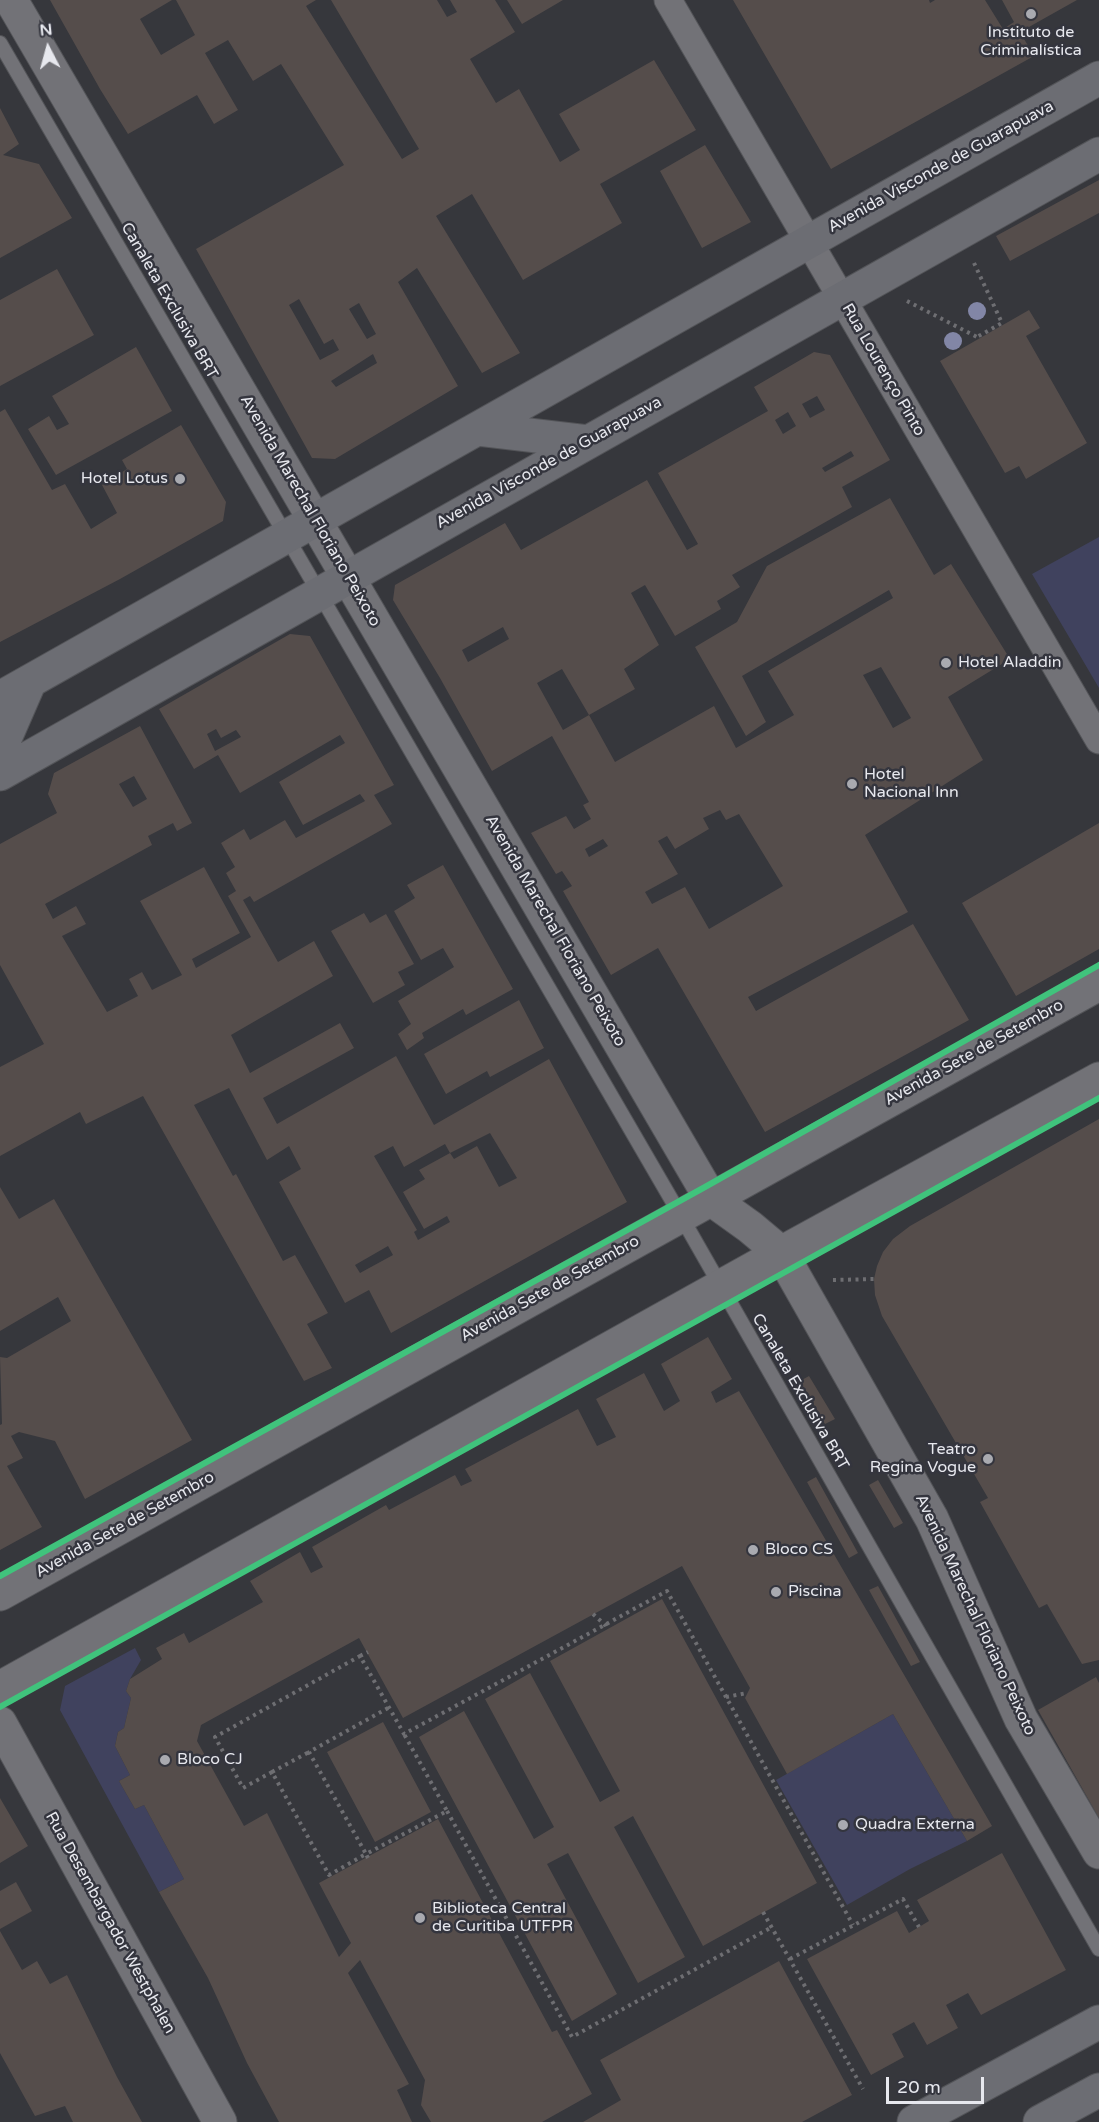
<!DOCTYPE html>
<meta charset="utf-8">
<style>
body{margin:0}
#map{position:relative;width:1099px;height:2122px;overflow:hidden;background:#36373c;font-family:"Varela Round",sans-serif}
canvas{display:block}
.north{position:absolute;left:18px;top:18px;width:60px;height:60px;-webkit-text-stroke:4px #34353e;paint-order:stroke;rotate:354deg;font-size:16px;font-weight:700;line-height:24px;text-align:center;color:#e7e8ee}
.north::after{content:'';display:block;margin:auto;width:21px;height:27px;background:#e7e8ee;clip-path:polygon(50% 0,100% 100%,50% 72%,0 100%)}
.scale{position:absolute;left:886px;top:2077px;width:98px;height:27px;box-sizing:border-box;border:3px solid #e7e8ee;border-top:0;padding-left:8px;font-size:18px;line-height:21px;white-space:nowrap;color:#e7e8ee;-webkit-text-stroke:4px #34353e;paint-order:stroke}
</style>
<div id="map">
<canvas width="1099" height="2122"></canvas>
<div class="north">N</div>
<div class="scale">20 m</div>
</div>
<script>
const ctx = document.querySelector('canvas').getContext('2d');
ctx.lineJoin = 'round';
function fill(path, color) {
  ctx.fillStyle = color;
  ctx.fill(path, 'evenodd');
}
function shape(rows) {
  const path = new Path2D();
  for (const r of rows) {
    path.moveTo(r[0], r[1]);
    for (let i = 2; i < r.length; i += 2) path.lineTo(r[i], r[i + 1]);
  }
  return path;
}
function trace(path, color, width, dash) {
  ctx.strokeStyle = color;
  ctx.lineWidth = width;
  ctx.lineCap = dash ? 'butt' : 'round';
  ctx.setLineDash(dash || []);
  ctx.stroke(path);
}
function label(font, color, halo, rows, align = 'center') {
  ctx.font = font + ' "Varela Round",sans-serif';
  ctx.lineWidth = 5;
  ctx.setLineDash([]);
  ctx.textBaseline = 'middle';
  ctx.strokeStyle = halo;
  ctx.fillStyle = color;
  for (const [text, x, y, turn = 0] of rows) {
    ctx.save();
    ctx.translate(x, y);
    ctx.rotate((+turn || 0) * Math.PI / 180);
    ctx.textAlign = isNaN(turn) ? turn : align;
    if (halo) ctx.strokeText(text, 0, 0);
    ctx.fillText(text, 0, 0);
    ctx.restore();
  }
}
const green = shape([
 [1099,537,1099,688,1032,574],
 [135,1648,141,1660,130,1679,126,1691,131,1698,124,1728,118,1732,115,1746,130,1775,119,1781,135,1809,144,1805,184,1879,159,1892,60,1710,65,1686],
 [893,1714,967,1841,910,1869,847,1905,776,1780]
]);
const building = shape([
 [50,0,172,0,140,19,161,55,195,35,176,0,316,0,306,6,402,159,419,149,331,0,437,0,447,17,457,12,450,0,495,0,515,32,470,59,496,103,519,89,560,162,580,150,559,114,654,60,696,130,600,184,622,223,523,280,472,194,436,216,520,353,482,373,417,268,398,282,458,386,335,459,312,458,196,249,344,165,281,64,253,81,228,40,205,53,238,110,214,124,197,95,128,134,100,89],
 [299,299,324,344,333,339,339,350,320,360,289,305],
 [359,303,376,334,367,339,349,309],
 [373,354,377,363,336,387,331,381],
 [507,0,563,0,522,24],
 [733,0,929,0,930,3,935,0,985,0,1003,29,1014,22,1002,0,1077,0,1020,32,1034,56,831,169],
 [0,108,19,144,3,155,39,164,72,218,0,258],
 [705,145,751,222,702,248,660,171],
 [1099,180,1099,213,1010,261,996,236],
 [57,269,94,335,0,386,0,300],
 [1029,310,1040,328,1026,336,1087,443,1026,479,1019,466,1005,473,940,361],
 [136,347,172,411,56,475,28,429,49,416,57,430,69,424,52,396],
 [814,352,830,355,890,460,842,487,852,507,732,575,740,587,717,601,721,609,675,636,645,585,631,593,659,645,624,669,635,689,589,715,562,669,537,683,563,730,589,715,615,762,714,706,736,748,794,715,768,671,893,598,889,590,742,676,766,722,746,736,695,647,737,622,767,566,890,498,934,575,951,564,1010,659,948,697,983,760,865,835,908,912,748,997,756,1011,913,924,969,1020,765,1132,658,948,611,975,563,891,572,886,562,871,556,874,531,833,566,816,574,829,591,819,583,805,589,802,552,736,492,771,440,678,393,600,395,585,505,523,521,550,647,480,687,550,698,544,658,473,768,411,754,387],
 [817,396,825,410,810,418,802,404],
 [788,412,796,426,783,434,775,420],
 [851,451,854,456,825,472,822,468],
 [503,627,509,639,468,662,462,650],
 [881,667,911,718,893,728,863,675],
 [720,810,726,820,739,814,783,886,709,929,685,887,652,904,645,892,678,874,658,841,667,836,675,849,709,829,703,818],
 [603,839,608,846,589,857,585,849],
 [5,409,52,490,65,484,91,529,117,513,102,485,127,469,122,460,181,425,226,502,223,521,120,579,0,642,0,412],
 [290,634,310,636,394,785,374,795,392,824,254,902,250,896,243,900,278,962,314,941,333,976,231,1035,250,1073,340,1023,354,1048,263,1098,277,1124,396,1056,434,1125,549,1059,627,1202,391,1333,369,1290,345,1303,279,1182,301,1169,289,1146,267,1160,229,1088,194,1105,233,1176,236,1174,283,1261,295,1255,328,1313,307,1324,332,1368,304,1381,143,1096,86,1124,80,1112,0,1156,0,1067,44,1044,0,965,0,844,57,813,48,794,54,773,140,726,192,823,177,831,173,823,148,836,152,845,45,904,53,919,76,906,86,924,62,936,107,1012,138,996,129,979,142,972,152,990,182,975,140,901,204,867,240,933,192,959,196,968,251,937,228,896,236,891,226,873,235,867,221,843,244,829,250,840,285,820,296,838,365,801,360,794,303,825,279,782,345,743,340,735,240,793,218,755,194,769,159,709],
 [216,729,221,738,236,730,241,737,215,751,207,734],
 [134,776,147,799,133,807,119,784],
 [490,1133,517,1178,499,1187,477,1146,454,1159,450,1153,419,1170,425,1179,403,1192,424,1229,447,1216,450,1222,418,1240,414,1232,417,1230,374,1156,393,1146,404,1167,445,1144,450,1153],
 [388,1246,393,1255,360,1273,355,1265],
 [1099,823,1099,949,1016,996,962,903],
 [443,865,513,989,466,1015,463,1009,422,1033,424,1038,407,1050,398,1034,411,1024,398,1001,454,967,443,948,421,960,394,911,415,898,407,885],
 [364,913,370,923,386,914,414,964,398,972,405,985,373,1003,331,931],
 [519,1000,544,1048,490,1077,487,1071,446,1094,424,1054],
 [1099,1119,1099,1660,1082,1664,1047,1604,1039,1608,980,1502,988,1498,882,1316,875,1295,874,1279,877,1266,883,1252,893,1239,910,1226],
 [0,1187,19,1219,54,1199,192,1440,85,1499,55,1441,19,1432,11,1436,23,1458,7,1466,42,1527,0,1550,0,1425,2,1424,0,1357,7,1358,71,1321,58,1297,0,1331],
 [708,1337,732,1379,711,1392,716,1403,739,1391,992,1826,967,1841,893,1714,787,1774,745,1698,750,1688,682,1566,403,1718,359,1638,201,1725,197,1741,244,1826,267,1813,339,1957,351,1943,319,1883,438,1819,552,2032,557,2030,592,2094,542,2122,431,2122,421,2105,425,2080,360,1960,348,1973,409,2084,397,2090,412,2122,279,2122,247,2063,208,1978,159,1892,184,1879,144,1805,135,1809,119,1781,130,1775,115,1746,118,1732,124,1728,131,1698,126,1691,130,1679,162,1659,156,1648,184,1633,189,1643,263,1602,250,1581,300,1552,311,1573,323,1567,312,1547,386,1505,389,1510,455,1475,461,1486,472,1481,465,1469,578,1409,597,1446,616,1437,596,1399,644,1373,664,1411,680,1401,661,1364],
 [809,1376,835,1419,825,1424,800,1381],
 [816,1477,858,1553,849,1558,807,1482],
 [878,1480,903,1523,894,1528,869,1485],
 [878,1586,920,1662,911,1666,869,1590],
 [662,1599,817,1883,703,1946,633,1816,614,1827,685,1957,638,1983,568,1853,547,1864,617,1994,572,2021,419,1737,464,1711,534,1839,554,1827,485,1699,530,1673,600,1802,620,1791,550,1661],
 [1096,1677,1099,1683,1099,1818,1038,1710],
 [383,1722,431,1812,375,1842,327,1752],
 [0,1798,28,1846,0,1863],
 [1002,1853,1066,1970,981,2015,968,1993,946,2005,958,2028,927,2045,914,2022,892,2034,904,2057,871,2075,807,1959,897,1911,909,1933,929,1921,917,1900],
 [16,1882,32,1911,0,1929,0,1891],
 [0,1931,22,1970,37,1961,50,1984,67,1975,117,2077,142,2122,73,2122,65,2106,35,2116,0,2053],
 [779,1961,852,2095,802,2122,583,2122,621,2100,600,2060]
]);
const path = shape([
 [974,263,1002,323,977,337],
 [907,301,977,337,978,340],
 [833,1280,874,1279],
 [593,1614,605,1625,607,1630],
 [360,1656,368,1652],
 [726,1697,747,1693],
 [388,1708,309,1752,366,1854,329,1875,272,1772,243,1788,215,1737,360,1656,404,1734,667,1591,853,1925],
 [272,1772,309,1752],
 [447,1811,572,2037,772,1927],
 [368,1858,366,1854,447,1811,404,1734],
 [763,1912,863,2089],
 [790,1959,903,1899,919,1927]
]);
const lane = shape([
 [0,43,674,1204,1099,1949]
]);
const street = shape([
 [668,0,1099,740]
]);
const secondary = shape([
 [11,0,711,1199,750,1227,781,1253,932,1519,1021,1719,1099,1852],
 [0,1594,1099,984],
 [0,1688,781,1253,1099,1079],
 [0,1723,220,2122]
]);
const primary = shape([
 [478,429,588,442],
 [0,698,1099,78],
 [0,750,30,681],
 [0,774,1099,154],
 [914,2122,1099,2022],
 [1040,2122,1099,2090]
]);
const cycleway = shape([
 [0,1576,705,1187,1099,965],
 [0,1707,1099,1098]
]);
const trees = [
 [977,311],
 [953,341]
];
const markers = [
 [1031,14,6,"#a9aab0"],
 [180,479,6,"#a9aab0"],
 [946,663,6,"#a9aab0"],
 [852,784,6,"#a9aab0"],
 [988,1459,6,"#a9aab0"],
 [753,1550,6,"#a9aab0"],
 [776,1592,6,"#a9aab0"],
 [165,1760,6,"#a9aab0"],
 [843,1825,6,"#a9aab0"],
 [420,1918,6,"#a9aab0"]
];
const poiNames = [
 ["Instituto de",1031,33,"center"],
 ["Criminalística",1031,51,"center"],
 ["Hotel Lotus",168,479,"right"],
 ["Hotel Aladdin",958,663],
 ["Hotel",864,775],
 ["Nacional Inn",864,793],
 ["Teatro",976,1450,"right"],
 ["Regina Vogue",976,1468,"right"],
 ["Bloco CS",765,1550],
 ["Piscina",788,1592],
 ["Bloco CJ",177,1760],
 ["Quadra Externa",855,1825],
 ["Biblioteca Central",432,1909],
 ["de Curitiba UTFPR",432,1927]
];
const streetNames = [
 ["Avenida Visconde de Guarapuava",941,167,-29],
 ["Canaleta Exclusiva BRT",169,301,60],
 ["Rua Lourenço Pinto",883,370,60],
 ["Avenida Visconde de Guarapuava",549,463,-29],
 ["Avenida Marechal Floriano Peixoto",310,511,60],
 ["Avenida Marechal Floriano Peixoto",555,931,60],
 ["Avenida Sete de Setembro",974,1053,-29],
 ["Avenida Sete de Setembro",550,1289,-29],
 ["Canaleta Exclusiva BRT",800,1392,60],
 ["Avenida Sete de Setembro",125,1525,-29],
 ["Avenida Marechal Floriano Peixoto",975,1615,65],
 ["Rua Desembargador Westphalen",110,1923,61]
];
fill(green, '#40425e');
fill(building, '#554d4b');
trace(lane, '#535458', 16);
trace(street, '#535458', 29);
trace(secondary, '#535458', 35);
trace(primary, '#535458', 35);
trace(path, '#6e6e72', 4, [3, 4.5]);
trace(lane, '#727277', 14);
trace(street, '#727277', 27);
trace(secondary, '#727277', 33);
trace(primary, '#6c6d73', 33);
trace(cycleway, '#40c37c', 6);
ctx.fillStyle = '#8286a6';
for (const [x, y] of trees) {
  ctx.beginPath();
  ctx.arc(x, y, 9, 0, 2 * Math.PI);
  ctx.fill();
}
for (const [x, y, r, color] of markers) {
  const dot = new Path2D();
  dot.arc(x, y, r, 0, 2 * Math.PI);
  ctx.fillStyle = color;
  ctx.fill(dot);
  trace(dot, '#34353e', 2);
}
label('16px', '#e7e8ee', '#34353e', poiNames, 'left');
label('16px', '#e7e8ee', '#34353e', streetNames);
</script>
